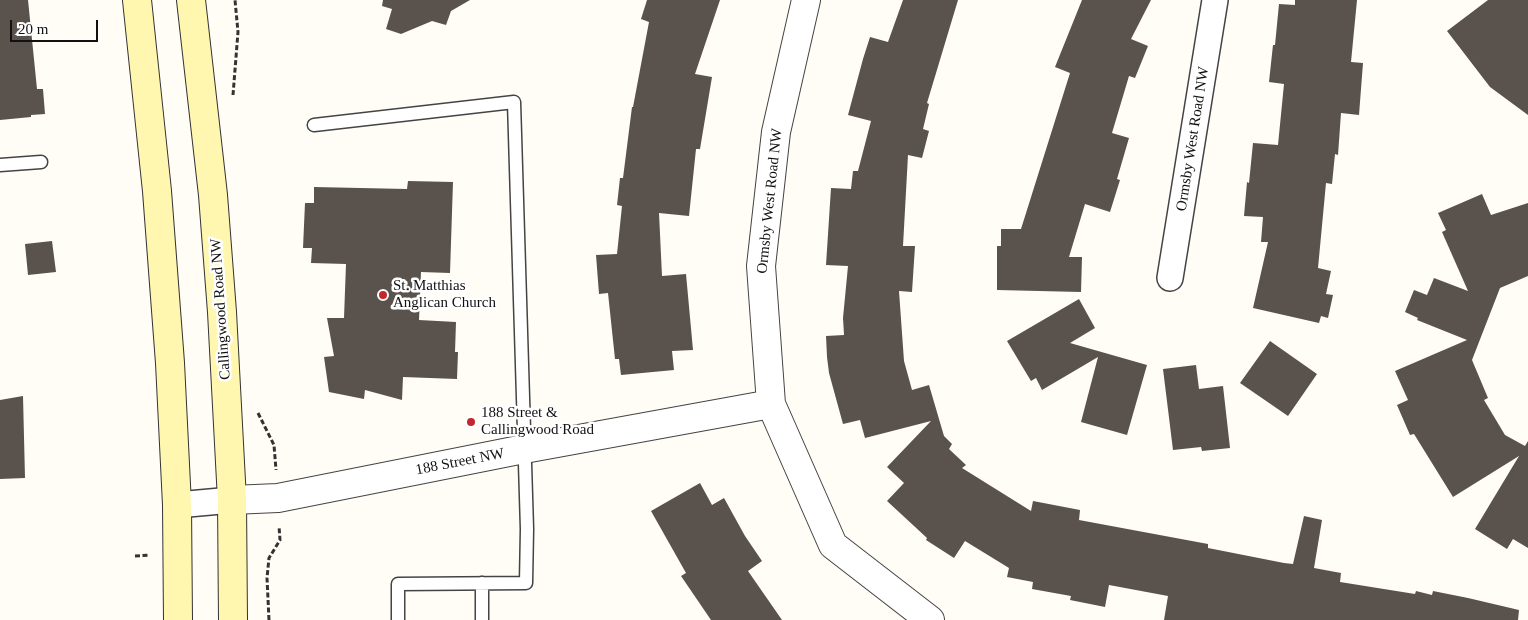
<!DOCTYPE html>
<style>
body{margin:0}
#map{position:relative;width:1528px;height:620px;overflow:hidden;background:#fffdf5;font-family:Georgia,serif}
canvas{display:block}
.scale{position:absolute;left:10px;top:20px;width:88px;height:22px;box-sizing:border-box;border:2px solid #111;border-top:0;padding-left:6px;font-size:15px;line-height:18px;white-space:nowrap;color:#111;-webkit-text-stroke:4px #fff;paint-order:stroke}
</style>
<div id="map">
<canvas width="1528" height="620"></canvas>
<div class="scale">20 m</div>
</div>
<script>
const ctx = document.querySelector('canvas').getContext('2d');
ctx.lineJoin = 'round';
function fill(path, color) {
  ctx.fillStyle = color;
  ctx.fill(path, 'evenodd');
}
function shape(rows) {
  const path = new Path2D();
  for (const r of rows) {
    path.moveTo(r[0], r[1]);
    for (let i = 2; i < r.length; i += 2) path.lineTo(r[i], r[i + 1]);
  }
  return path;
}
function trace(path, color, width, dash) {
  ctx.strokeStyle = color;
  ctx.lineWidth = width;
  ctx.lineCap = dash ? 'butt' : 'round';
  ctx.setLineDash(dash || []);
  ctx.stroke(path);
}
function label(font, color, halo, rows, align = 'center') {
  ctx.font = font + ' Georgia,serif';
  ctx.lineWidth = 5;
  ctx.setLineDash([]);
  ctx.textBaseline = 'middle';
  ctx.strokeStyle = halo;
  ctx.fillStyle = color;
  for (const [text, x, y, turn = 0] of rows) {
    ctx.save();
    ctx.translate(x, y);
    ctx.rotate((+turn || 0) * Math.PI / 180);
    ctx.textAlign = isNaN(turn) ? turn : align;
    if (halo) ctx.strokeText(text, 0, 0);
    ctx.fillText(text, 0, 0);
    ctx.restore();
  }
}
const building = shape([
 [0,0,28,0,37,89,43,89,45,114,31,115,31,117,0,120],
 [383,0,470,0,451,11,446,25,432,21,401,34,386,29,392,9,382,6],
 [647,0,720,0,695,74,712,77,700,149,696,149,689,216,659,213,662,276,686,274,693,350,672,351,674,370,621,375,619,359,615,359,608,293,599,294,596,255,617,254,622,206,617,205,620,178,623,178,632,107,633,107,649,22,641,19],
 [903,0,958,0,927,103,929,104,923,129,929,131,922,158,908,155,903,246,915,246,912,292,899,291,904,361,912,390,929,385,944,436,952,444,949,449,966,465,962,468,1031,511,1033,501,1080,510,1079,520,1208,544,1208,548,1284,563,1293,564,1304,516,1322,520,1314,568,1341,573,1340,582,1415,594,1416,591,1432,595,1433,591,1468,598,1519,610,1518,620,1164,620,1168,596,1109,585,1105,607,1070,600,1071,596,1032,589,1033,582,1007,577,1009,568,965,541,954,558,926,540,927,538,887,501,904,483,887,467,931,421,865,438,860,420,843,424,829,373,827,357,826,336,844,335,843,318,848,266,826,265,831,188,851,189,853,171,858,171,871,121,848,115,863,59,870,37,888,42],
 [1082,0,1151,0,1131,39,1148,46,1135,78,1129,76,1112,133,1129,138,1117,179,1120,180,1110,212,1085,204,1069,257,1082,257,1081,292,997,290,997,246,1001,246,1001,229,1021,229,1070,73,1055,67],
 [1295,0,1357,0,1351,62,1363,63,1359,115,1341,113,1338,155,1335,154,1332,184,1326,183,1318,268,1331,271,1326,294,1333,295,1328,318,1321,316,1319,323,1253,308,1268,242,1261,242,1263,217,1244,216,1247,182,1249,183,1253,143,1278,145,1284,84,1269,82,1273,45,1275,45,1279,4,1295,5],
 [1488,0,1528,0,1528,115,1490,87,1447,31],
 [408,181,453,182,450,273,421,272,419,320,456,322,455,352,458,352,457,379,403,377,402,400,365,390,364,399,329,392,324,357,334,356,327,318,344,318,346,264,311,263,312,248,303,248,305,203,314,203,314,187,407,189],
 [1482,194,1491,215,1528,203,1528,276,1500,288,1472,360,1488,398,1484,400,1505,435,1525,446,1528,441,1528,548,1513,539,1507,549,1475,529,1519,456,1453,497,1414,434,1410,435,1397,405,1408,400,1395,371,1467,340,1417,320,1418,318,1405,312,1414,290,1427,295,1434,278,1468,291,1442,232,1446,230,1438,213],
 [52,241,56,272,28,275,25,244],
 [1079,299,1095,328,1070,343,1147,365,1127,435,1081,422,1098,357,1042,390,1036,378,1031,381,1007,341],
 [1270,341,1317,374,1288,416,1240,383],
 [1196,365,1199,389,1223,386,1230,448,1202,451,1201,447,1173,450,1163,369],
 [23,396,25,478,0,479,0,400],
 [700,483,712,505,724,498,745,536,762,561,748,571,782,620,711,620,681,576,686,573,651,511]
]);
const path = shape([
 [233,95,238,32,235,0],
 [258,413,274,445,276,470],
 [135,556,150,555],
 [269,620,267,578,269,558,280,540,279,526]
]);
const service = shape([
 [314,125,514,102,527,529,526,583,398,584,398,620],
 [0,165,41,162],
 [482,620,482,583]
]);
const minor = shape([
 [1170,278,1215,0],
 [177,505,232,500]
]);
const tertiary = shape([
 [806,0,776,132,761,266,771,404,833,545,930,620],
 [232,500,278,498,524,449,771,404]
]);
const secondary = shape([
 [137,0,157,191,170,363,177,505,178,620],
 [191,0,213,195,222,312,232,500,233,620]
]);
const markers = [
 [383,295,5,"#c4262e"],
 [471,422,5,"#c4262e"]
];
const streetNames = [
 ["Ormsby West Road NW",1193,139,-81],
 ["Ormsby West Road NW",770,201,-84],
 ["Callingwood Road NW",221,309,-94],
 ["188 Street NW",460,462,-11]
];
const poiNames = [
 ["St. Matthias",393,286],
 ["Anglican Church",393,303],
 ["188 Street &",481,413],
 ["Callingwood Road",481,430]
];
fill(building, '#5a524d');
trace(service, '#444', 15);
trace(minor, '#444', 28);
trace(tertiary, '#444', 30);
trace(secondary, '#333', 30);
trace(path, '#333', 3, [5, 2.5]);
trace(service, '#fff', 12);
trace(minor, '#fff', 25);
trace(tertiary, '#fff', 28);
trace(secondary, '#fff6b0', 28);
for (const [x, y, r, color] of markers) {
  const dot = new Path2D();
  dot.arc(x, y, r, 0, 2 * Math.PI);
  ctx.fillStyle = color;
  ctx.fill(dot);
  trace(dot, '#fff', 2);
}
label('15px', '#111', '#fff', streetNames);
label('15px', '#111', '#fff', poiNames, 'left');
</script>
